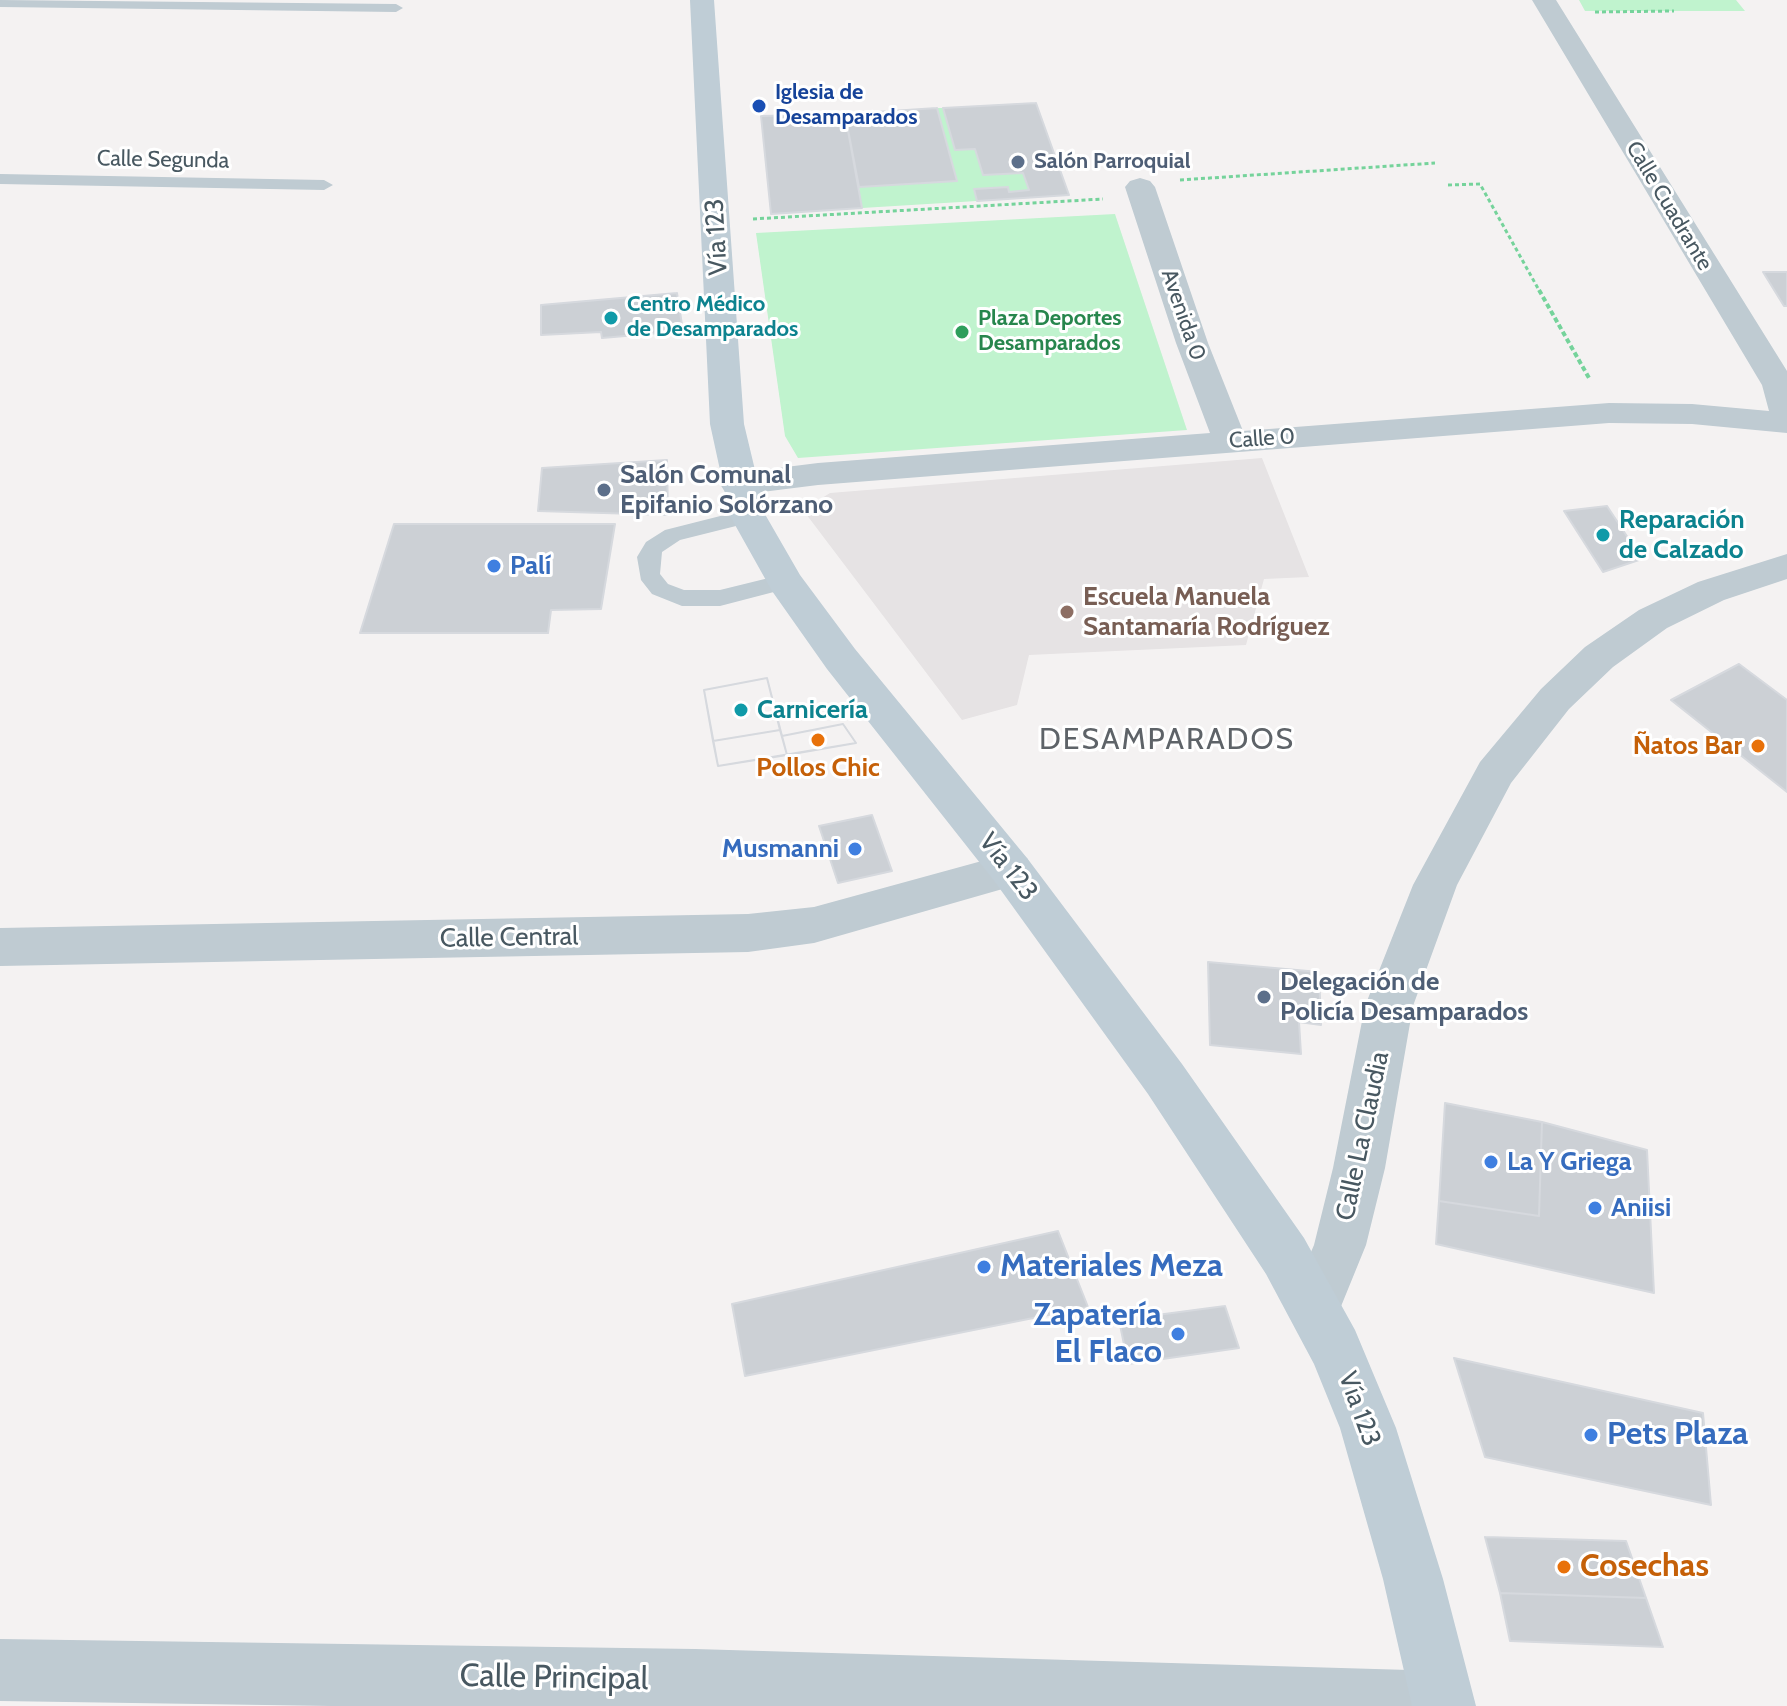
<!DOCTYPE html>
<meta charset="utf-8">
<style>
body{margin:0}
canvas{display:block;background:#f4f2f2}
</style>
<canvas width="1787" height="1706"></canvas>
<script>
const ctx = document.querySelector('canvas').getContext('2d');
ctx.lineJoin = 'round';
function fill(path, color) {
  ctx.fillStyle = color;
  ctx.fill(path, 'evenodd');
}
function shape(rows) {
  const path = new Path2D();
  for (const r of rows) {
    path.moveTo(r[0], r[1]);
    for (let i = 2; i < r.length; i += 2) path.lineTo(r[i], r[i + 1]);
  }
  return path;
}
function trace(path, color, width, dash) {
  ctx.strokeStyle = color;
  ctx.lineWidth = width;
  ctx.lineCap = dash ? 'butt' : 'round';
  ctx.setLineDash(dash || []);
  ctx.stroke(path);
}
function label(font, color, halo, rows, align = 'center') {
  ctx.font = font + ' Cabin,sans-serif';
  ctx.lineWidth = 6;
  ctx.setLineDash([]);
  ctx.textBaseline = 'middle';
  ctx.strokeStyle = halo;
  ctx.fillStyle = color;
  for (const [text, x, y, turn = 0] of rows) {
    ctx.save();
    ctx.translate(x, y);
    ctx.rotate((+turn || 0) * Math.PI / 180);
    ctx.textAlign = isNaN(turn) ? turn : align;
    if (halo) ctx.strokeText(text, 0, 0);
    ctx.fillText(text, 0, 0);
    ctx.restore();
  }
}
const education = shape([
 [1262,458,1309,577,1264,579,1246,645,1029,655,1017,705,962,720,803,510,830,493]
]);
const green = shape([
 [1579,0,1736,0,1745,11,1585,11],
 [937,108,943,108,955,150,975,149,983,175,1023,173,1029,190,1009,192,1007,187,975,189,977,201,862,208,859,187,956,181],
 [1115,214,1187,430,798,458,785,436,756,233]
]);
const building = shape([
 [1036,103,1069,195,977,201,974,189,1008,187,1009,192,1029,190,1023,173,983,175,975,149,955,150,943,108,1036,103],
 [937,108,957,181,859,187,845,114,937,108],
 [845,114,862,208,771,214,761,116,845,114],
 [1763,272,1787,272,1787,306,1784,306,1763,272],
 [677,293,683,331,602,338,601,332,541,335,541,305,677,293],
 [667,460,668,515,538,511,542,468,667,460],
 [1607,506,1642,559,1603,572,1564,511,1607,506],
 [394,524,615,524,601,609,551,610,548,633,360,633,394,524],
 [1739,664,1787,700,1787,792,1671,700,1739,664],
 [767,678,782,736,843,724,856,743,718,766,704,690,767,678],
 [767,678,780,730,713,741,704,690,767,678],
 [843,724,856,743,787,755,782,736,843,724],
 [780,730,787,755,718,766,713,741,780,730],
 [872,815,892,871,838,883,819,826,872,815],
 [1208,962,1319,972,1321,1025,1299,1022,1301,1054,1210,1045,1208,962],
 [1445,1103,1542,1122,1539,1216,1439,1201,1445,1103],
 [1542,1122,1647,1150,1654,1293,1436,1244,1439,1201,1539,1216,1542,1122],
 [1058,1231,1088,1307,745,1376,732,1304,1058,1231],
 [1225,1306,1239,1348,1128,1364,1119,1320,1225,1306],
 [1454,1358,1703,1413,1711,1505,1485,1457,1454,1358],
 [1485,1537,1626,1541,1646,1598,1500,1593,1485,1537],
 [1500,1593,1646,1598,1663,1647,1510,1641,1500,1593]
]);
const pathFar1 = shape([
 [1595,12,1674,11],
 [1180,180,1435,163],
 [1448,185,1480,184,1540,292],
 [753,219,1103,199]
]);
const path = shape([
 [1539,290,1589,378]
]);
const lane = shape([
 [0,0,396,4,403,8,396,12,0,7,0,0],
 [0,174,324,180,333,185,324,190,0,184,0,174],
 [748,509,759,516,756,521,680,540,662,552,660,574,668,584,684,590,720,590,785,574,796,582,793,587,720,606,682,606,652,594,641,580,637,557,646,542,665,530,748,509]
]);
const street = shape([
 [1532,0,1556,0,1787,371,1787,433,1692,424,1609,423,818,485,738,495,725,492,720,484,725,476,738,473,818,463,1210,433,1176,343,1125,187,1130,181,1140,178,1150,181,1155,187,1208,343,1243,431,1609,403,1692,404,1769,411,1762,385,1532,0],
 [1787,554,1787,579,1724,600,1667,628,1613,667,1569,709,1511,783,1457,885,1413,1006,1385,1168,1366,1245,1333,1326,1314,1334,1295,1326,1287,1308,1314,1245,1333,1168,1365,1006,1413,885,1480,762,1541,689,1585,647,1639,610,1698,582,1787,554],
 [1011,853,1027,858,1033,870,1027,882,814,943,748,952,0,966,0,928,748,914,814,907,1011,853],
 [0,1639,695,1649,1443,1671,1465,1681,1475,1703,1473,1706,331,1706,0,1701,0,1639]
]);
const secondary = shape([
 [690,0,714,0,744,424,766,516,800,575,855,649,1027,858,1182,1064,1304,1238,1355,1330,1396,1428,1443,1579,1476,1706,1412,1706,1383,1579,1340,1428,1314,1364,1266,1274,1148,1094,995,882,827,669,772,591,730,516,710,424,690,0]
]);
const markers = [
 [759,106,8,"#1a4fb4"],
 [1018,162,8,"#5c6f8a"],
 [611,318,8,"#0f9aa8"],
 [962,332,8,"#2e9e5b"],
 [604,490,8,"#5c6f8a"],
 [1603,535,8,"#0f9aa8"],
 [494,566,8,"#3f7fe0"],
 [1067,612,8,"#8d6e63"],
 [741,710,8,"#0f9aa8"],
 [818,740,8,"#e8710a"],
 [1758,746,8,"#e8710a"],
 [855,849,8,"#3f7fe0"],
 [1264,997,8,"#5c6f8a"],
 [1491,1162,8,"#3f7fe0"],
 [1595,1208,8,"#3f7fe0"],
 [984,1267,8,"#3f7fe0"],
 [1178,1334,8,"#3f7fe0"],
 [1591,1435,8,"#3f7fe0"],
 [1564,1567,8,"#e8710a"]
];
const farTransitnames = [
 ["Iglesia de",775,93],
 ["Desamparados",775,118]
];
const farStreetnames = [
 ["Calle Segunda",163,160,1],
 ["Calle Cuadrante",1669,206,59],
 ["Avenida 0",1183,315,71],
 ["Calle 0",1262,439,-4]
];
const farServicenames = [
 ["Salón Parroquial",1034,162]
];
const farCulturenames = [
 ["Centro Médico",627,305],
 ["de Desamparados",627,330]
];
const farLeisurenames = [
 ["Plaza Deportes",978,319],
 ["Desamparados",978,344]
];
const streetNames = [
 ["Vía 123",717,237,-93],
 ["Vía 123",1008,867,52],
 ["Calle Central",509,938,-1],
 ["Calle La Claudia",1363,1136,-78],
 ["Vía 123",1359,1409,70]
];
const serviceNames = [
 ["Salón Comunal",620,475],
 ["Epifanio Solórzano",620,505],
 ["Delegación de",1280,982],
 ["Policía Desamparados",1280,1012]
];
const cultureNames = [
 ["Reparación",1619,520],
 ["de Calzado",1619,550],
 ["Carnicería",757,710]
];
const shopNames = [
 ["Palí",510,566],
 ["Musmanni",839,849,"right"],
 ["La Y Griega",1507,1162],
 ["Aniisi",1611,1208]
];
const educationNames = [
 ["Escuela Manuela",1083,597],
 ["Santamaría Rodríguez",1083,627]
];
const foodNames = [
 ["Ñatos Bar",1742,746],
 ["Pollos Chic",818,768,"center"]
];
const quarterNames = [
 ["DESAMPARADOS",1167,740]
];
const nearShopnames = [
 ["Materiales Meza",1000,1267],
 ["Zapatería",1162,1316,"right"],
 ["El Flaco",1162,1353,"right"],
 ["Pets Plaza",1607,1435]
];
const nearFoodnames = [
 ["Cosechas",1580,1567]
];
const nearStreetnames = [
 ["Calle Principal",554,1678,1]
];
fill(education, '#e6e3e4');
fill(green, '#c0f3ce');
fill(building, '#ccd0d5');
trace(building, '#d6d9de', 2);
trace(pathFar1, '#75d39b', 3, [4, 3]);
trace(path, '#75d39b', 4, [5, 3]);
fill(lane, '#bfcbd2');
fill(street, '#bfcbd2');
fill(secondary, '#bfcdd6');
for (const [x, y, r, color] of markers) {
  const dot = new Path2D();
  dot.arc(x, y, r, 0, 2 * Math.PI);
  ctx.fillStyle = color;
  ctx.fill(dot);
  trace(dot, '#fff', 3);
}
label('bold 22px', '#164399', '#fff', farTransitnames, 'left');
label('22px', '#485861', '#fff', farStreetnames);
label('bold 22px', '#4e5e75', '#fff', farServicenames, 'left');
label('bold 22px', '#0d838f', '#fff', farCulturenames, 'left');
label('bold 22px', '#27864d', '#fff', farLeisurenames, 'left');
label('26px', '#485861', '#fff', streetNames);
label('bold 26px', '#4e5e75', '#fff', serviceNames, 'left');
label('bold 26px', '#0d838f', '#fff', cultureNames, 'left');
label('bold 26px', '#366cbe', '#fff', shopNames, 'left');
label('bold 26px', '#785e54', '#fff', educationNames, 'left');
label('bold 26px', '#c56008', '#fff', foodNames, 'right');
ctx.letterSpacing = '2px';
label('30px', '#5e6368', '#fff', quarterNames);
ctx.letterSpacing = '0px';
label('bold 32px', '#366cbe', '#fff', nearShopnames, 'left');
label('bold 32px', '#c56008', '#fff', nearFoodnames, 'left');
label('32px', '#485861', '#fff', nearStreetnames);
</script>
